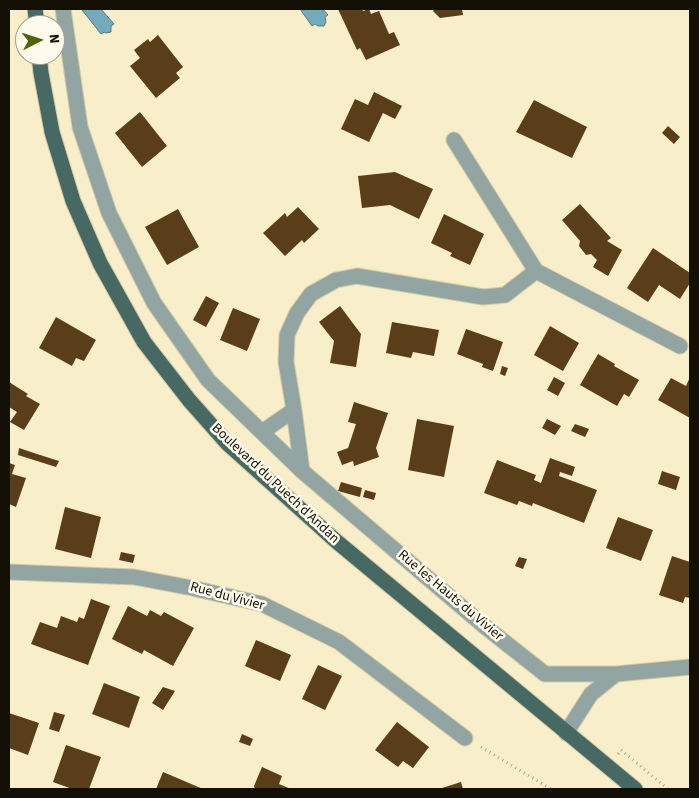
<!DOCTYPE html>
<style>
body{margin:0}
#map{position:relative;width:699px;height:798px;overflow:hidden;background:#f8eec9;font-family:"Source Sans 3",sans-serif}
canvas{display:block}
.frame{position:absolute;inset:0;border:10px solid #130f04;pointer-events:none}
.north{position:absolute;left:15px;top:15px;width:50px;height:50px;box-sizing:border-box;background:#fffbec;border:1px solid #a19d8f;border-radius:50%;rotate:85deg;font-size:14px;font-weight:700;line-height:20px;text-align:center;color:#130f04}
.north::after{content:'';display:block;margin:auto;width:18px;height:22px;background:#50630d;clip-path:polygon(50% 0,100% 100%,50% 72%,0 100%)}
</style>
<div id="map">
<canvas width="699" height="798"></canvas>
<div class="frame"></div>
<div class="north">N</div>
</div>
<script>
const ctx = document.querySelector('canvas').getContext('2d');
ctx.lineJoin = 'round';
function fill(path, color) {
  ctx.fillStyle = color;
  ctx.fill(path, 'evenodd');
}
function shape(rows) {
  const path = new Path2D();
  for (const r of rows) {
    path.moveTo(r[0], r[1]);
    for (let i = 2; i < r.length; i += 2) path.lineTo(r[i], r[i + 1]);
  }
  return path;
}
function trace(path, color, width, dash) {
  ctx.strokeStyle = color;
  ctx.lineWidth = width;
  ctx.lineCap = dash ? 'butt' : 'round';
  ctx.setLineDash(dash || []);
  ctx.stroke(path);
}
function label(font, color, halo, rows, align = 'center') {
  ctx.font = font + ' "Source Sans 3",sans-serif';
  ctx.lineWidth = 5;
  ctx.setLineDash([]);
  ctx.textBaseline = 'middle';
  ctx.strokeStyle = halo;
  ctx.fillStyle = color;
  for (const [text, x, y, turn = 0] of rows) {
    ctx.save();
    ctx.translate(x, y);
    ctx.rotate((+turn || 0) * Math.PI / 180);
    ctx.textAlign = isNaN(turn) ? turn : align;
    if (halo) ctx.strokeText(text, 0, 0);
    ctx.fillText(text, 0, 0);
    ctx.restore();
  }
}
const water = shape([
 [84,9,101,9,114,24,111,26,111,32,106,33,104,32,101,34,82,10,84,9],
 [300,9,323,9,328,15,325,17,326,22,324,26,318,26,315,24,312,26,300,9]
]);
const building = shape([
 [338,9,362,9,363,11,369,9,371,14,379,11,389,34,394,32,400,45,366,60,360,48,357,50],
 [435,9,462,9,463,15,440,18,433,11],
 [158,35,183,67,176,73,180,78,156,98,130,66,140,58,134,50,148,39,150,42],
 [374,92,402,106,395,119,383,113,369,142,341,129,355,99,368,105],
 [534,100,587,127,572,158,516,132],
 [140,112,167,146,142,167,115,133],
 [668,126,680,137,674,144,662,133],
 [395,172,433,189,419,219,390,205,362,208,358,176],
 [580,204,611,238,607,241,622,250,608,276,593,267,597,260,591,254,586,255,579,246,580,241,562,220],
 [298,207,319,229,304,243,302,240,285,256,263,233,285,213,287,217],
 [178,209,199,247,167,265,145,227],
 [444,214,484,234,470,265,450,256,452,253,431,243],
 [653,248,690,273,690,283,680,299,659,285,648,302,627,288],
 [206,296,219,303,206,327,193,320],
 [340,306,361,334,356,367,330,363,334,341,319,322],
 [233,308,260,319,247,351,220,340],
 [56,317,96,340,84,361,76,358,72,366,39,348],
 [392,322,439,330,434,356,413,352,411,358,386,353],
 [550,326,579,343,563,371,534,355],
 [466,329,503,342,493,371,482,367,483,364,457,354],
 [598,354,615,364,614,366,639,380,629,397,624,394,617,406,580,385],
 [502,366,508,368,505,376,500,374],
 [554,377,565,383,558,396,547,390],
 [690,377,690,418,658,400,671,378,686,386],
 [9,382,28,394,26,396,40,404,24,430,10,422,17,412,9,407],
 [354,402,388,413,376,448,379,457,354,466,353,461,342,465,337,452,348,448,356,424,348,422],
 [417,419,454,426,444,477,408,470],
 [547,419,561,426,555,435,542,428],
 [575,424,589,429,585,437,571,431],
 [19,448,37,454,59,461,56,467,18,455],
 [550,458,575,467,572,476,560,472,559,476,597,490,584,523,533,503,532,506,519,501,517,505,484,493,497,460,536,475,534,480,541,483],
 [9,463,15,465,12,474,26,478,16,507,9,504],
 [662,471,680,477,676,490,658,484],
 [341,482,362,488,360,497,338,491],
 [365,490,376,493,374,500,363,497],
 [65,507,101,517,91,558,55,549],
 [618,517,653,530,641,561,606,548],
 [121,552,135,555,133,563,119,560],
 [672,556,690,562,690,598,685,597,683,603,659,595],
 [519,557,527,559,523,569,515,566],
 [91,599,110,606,88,665,31,644,40,622,57,628,61,616,77,622,79,617,84,619],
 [128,606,147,616,150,610,161,616,164,612,194,628,173,666,144,650,142,654,112,639],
 [256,640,291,655,280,681,245,666],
 [318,665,342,676,325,710,302,699],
 [104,683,140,697,129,728,92,714],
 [163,687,175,691,163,710,152,703],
 [54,712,65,715,59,732,49,729],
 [9,713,39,723,28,755,9,748],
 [397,722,429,747,413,768,403,761,398,767,375,750],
 [242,734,253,739,250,746,239,742],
 [66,745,101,757,89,789,72,789,53,782],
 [262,767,282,776,279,784,291,789,255,789,254,786],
 [163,772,203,789,156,789],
 [461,782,463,789,439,789]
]);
const path = shape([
 [481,747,551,789],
 [618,754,621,750,668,789]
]);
const minor = shape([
 [63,9,80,127,109,213,154,303,208,380,302,471,483,625,545,674,616,674],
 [454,140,536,271],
 [294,410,286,362,287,335,297,313,311,294,336,280,357,276,483,297,505,295,536,271,680,346],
 [262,432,294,410,302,471],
 [9,572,134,577,192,588,262,604,339,642,465,738],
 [566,733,591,694,616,674,690,667]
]);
const major = shape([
 [35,9,37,25],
 [39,55,41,73,52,132,73,201,100,263,144,342,189,400,228,444,336,541,635,789]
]);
const streetNames = [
 ["Boulevard du Puech d'Andan",275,484,43],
 ["Rue les Hauts du Vivier",450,596,40],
 ["Rue du Vivier",227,597,15]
];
fill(water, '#72abbc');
trace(water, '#567c85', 1);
fill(building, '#5a3e1a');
trace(minor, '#d3caa9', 17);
trace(major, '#d3caa9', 17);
trace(path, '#aea689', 3, [1, 4]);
trace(minor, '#92a5a2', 15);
trace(major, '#466964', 15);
label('14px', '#130f04', '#fffbec', streetNames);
</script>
